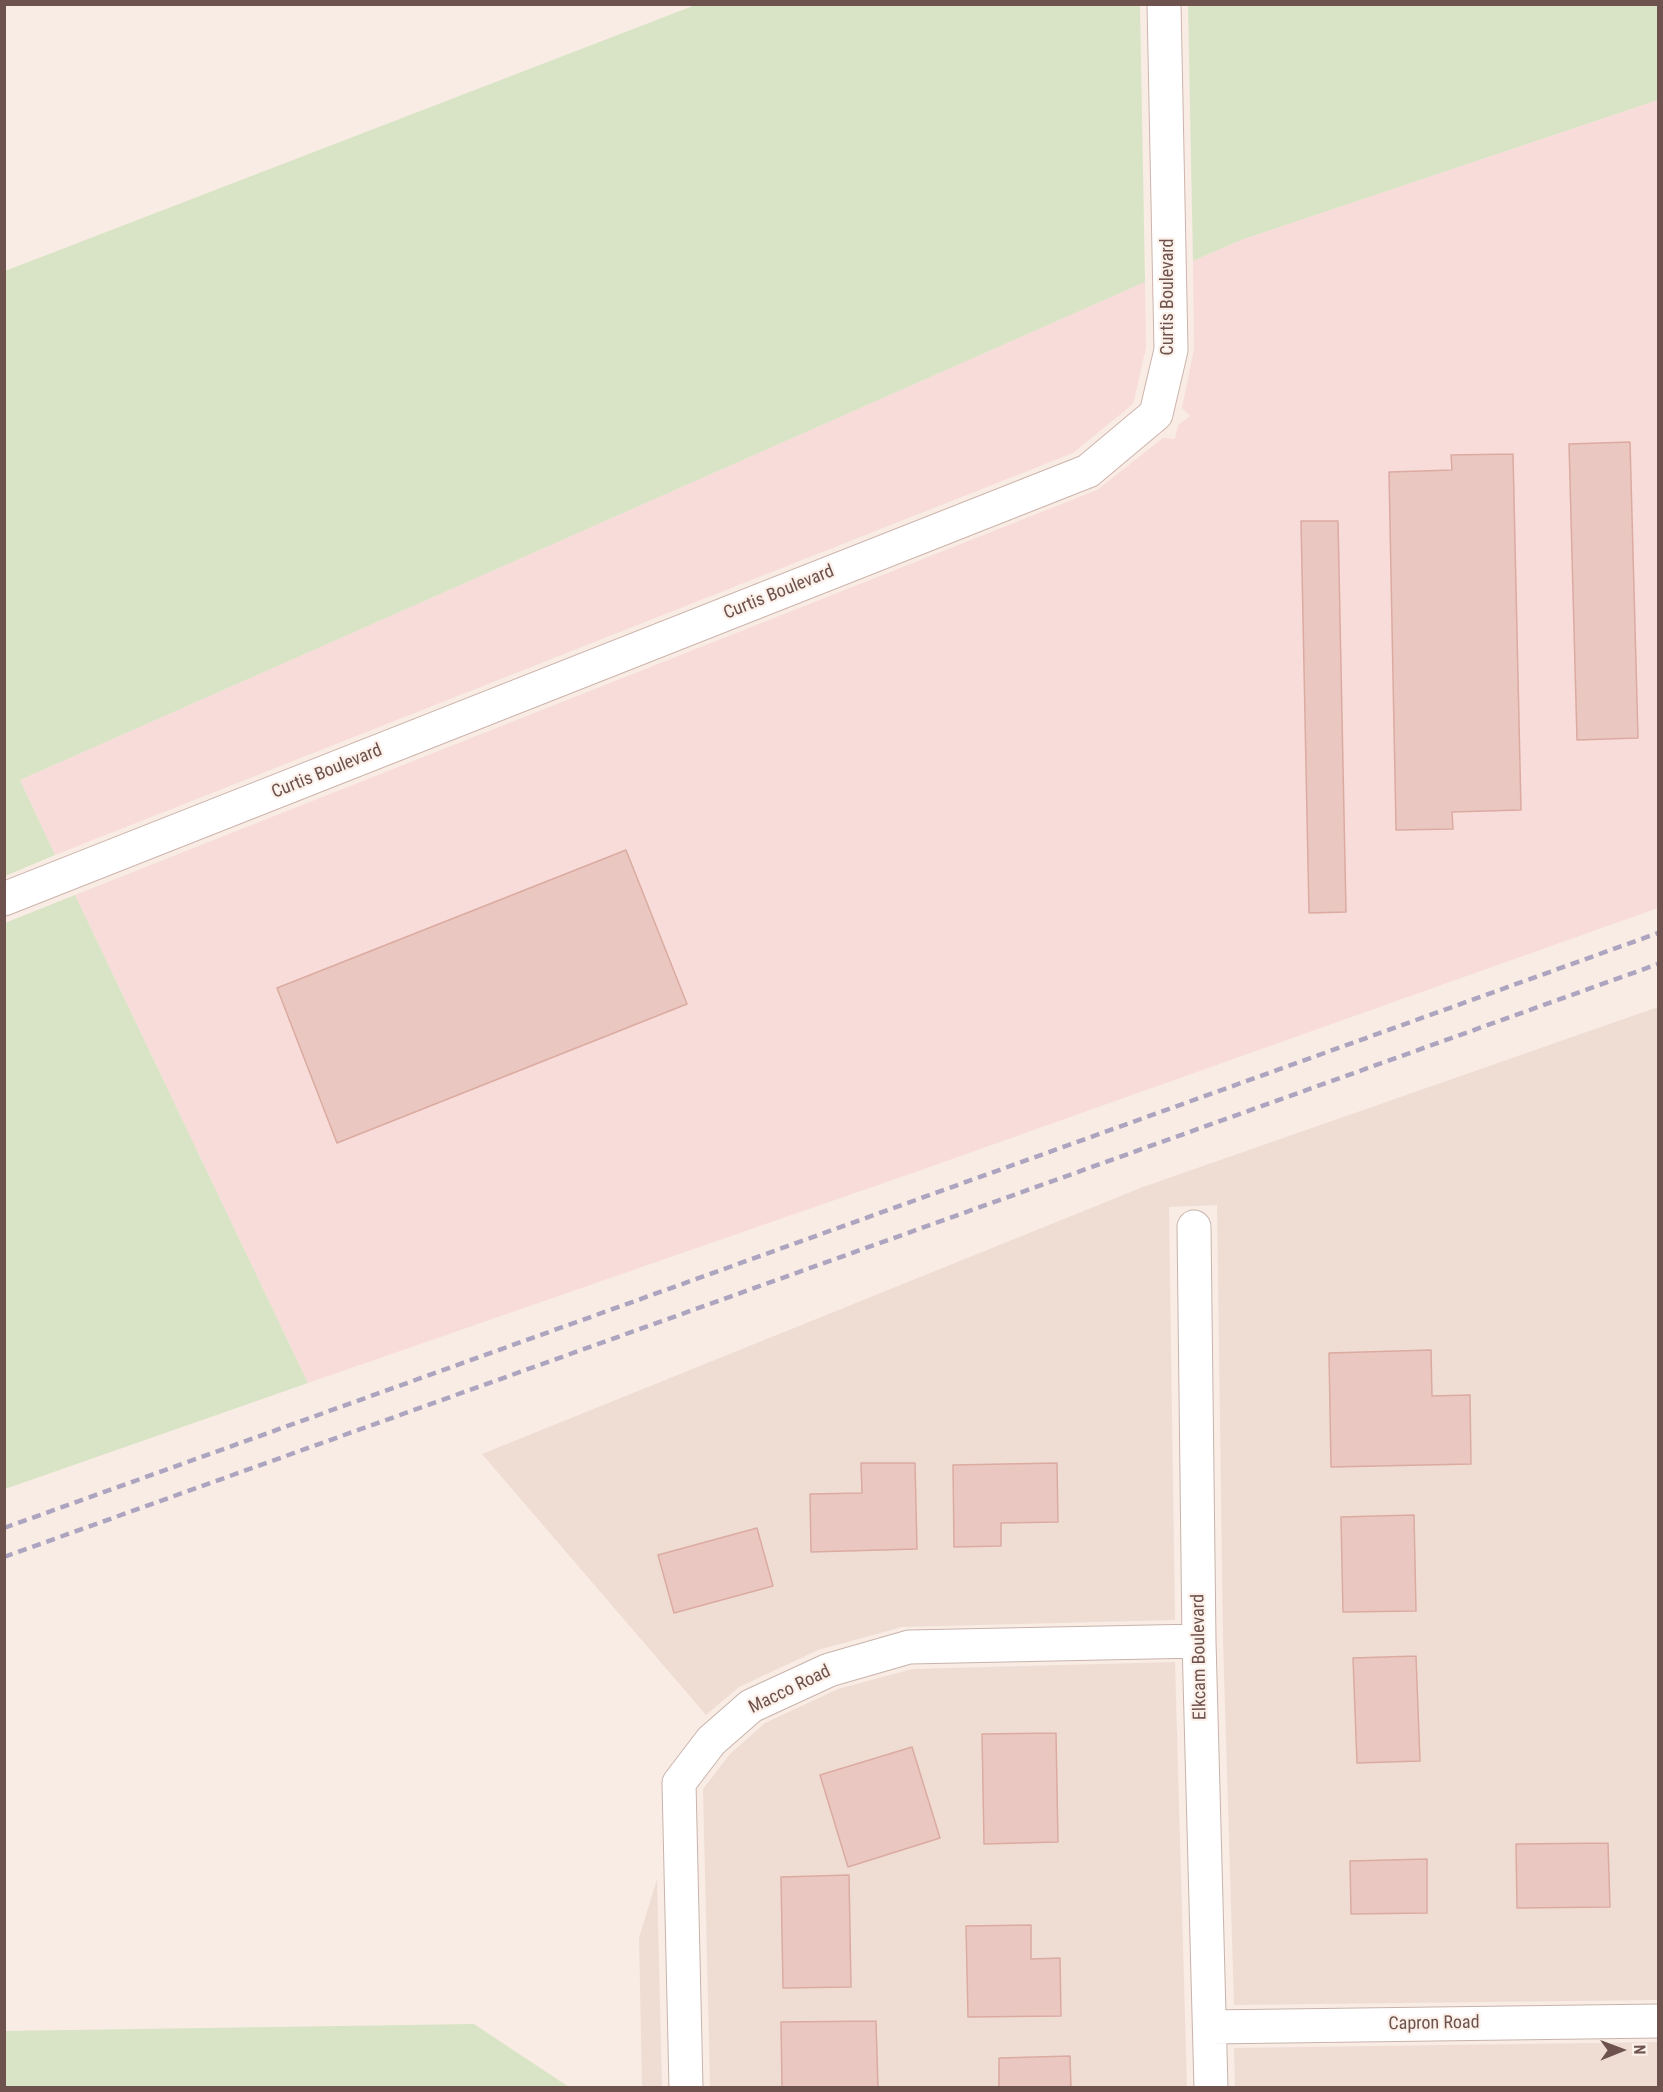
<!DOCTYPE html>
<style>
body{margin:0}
#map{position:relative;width:1663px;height:2092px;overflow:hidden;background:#f9ece4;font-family:"Roboto Condensed",sans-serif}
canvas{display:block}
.frame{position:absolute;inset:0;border:6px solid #6e524d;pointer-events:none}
.north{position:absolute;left:1591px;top:2020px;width:60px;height:60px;-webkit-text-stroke:4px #fcf1ea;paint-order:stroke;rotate:89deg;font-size:16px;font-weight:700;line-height:24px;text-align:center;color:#6e524d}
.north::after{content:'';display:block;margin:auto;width:21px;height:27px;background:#6e524d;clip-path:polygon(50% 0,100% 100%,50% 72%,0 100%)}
</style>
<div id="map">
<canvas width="1663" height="2092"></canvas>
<div class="frame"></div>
<div class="north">N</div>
</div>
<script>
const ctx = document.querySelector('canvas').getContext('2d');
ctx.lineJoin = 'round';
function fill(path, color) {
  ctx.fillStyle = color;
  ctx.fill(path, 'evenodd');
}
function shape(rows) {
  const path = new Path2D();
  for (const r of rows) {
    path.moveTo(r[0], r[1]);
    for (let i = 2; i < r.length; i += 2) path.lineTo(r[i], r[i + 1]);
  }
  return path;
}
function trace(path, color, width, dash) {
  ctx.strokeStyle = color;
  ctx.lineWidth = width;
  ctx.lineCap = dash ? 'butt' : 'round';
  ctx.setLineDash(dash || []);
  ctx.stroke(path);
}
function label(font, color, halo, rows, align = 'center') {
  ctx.font = font + ' "Roboto Condensed",sans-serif';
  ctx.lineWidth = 4.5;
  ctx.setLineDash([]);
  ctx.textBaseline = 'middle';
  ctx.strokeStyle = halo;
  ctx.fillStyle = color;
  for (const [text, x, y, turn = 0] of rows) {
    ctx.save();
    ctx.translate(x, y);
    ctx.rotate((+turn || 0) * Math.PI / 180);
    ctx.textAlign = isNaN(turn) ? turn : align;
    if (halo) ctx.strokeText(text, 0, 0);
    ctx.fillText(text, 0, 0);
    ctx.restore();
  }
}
const residential = shape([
 [1658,1007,1658,2000,1234,2005,1223,1640,1217,1205,1169,1207,1175,1620,902,1627,818,1650,739,1687,706,1715,482,1454,1143,1187],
 [1175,1662,1187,2087,710,2087,703,1789,730,1754,765,1723,838,1689,912,1669],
 [657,1879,662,2087,642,2087,639,1938],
 [1658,2042,1658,2087,1235,2087,1234,2048]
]);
const commercial = shape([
 [1658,100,1658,908,924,1169,308,1383,75,895,1097,490,1163,438,1175,439,1178,425,1190,416,1182,408,1194,349,1193,261,1241,240],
 [1145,282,1146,348,1133,404,1073,453,55,855,20,780]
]);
const green = shape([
 [698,4,1140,5,1145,282,20,780,55,855,5,876,5,271],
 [1188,5,1658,5,1658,100,1241,240,1193,261],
 [75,895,308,1383,5,1489,5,923],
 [474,2024,569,2087,5,2087,5,2031]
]);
const building = shape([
 [1630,442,1638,738,1577,740,1569,444,1630,442],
 [1513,454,1521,810,1452,812,1453,829,1396,830,1389,472,1452,470,1451,455,1513,454],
 [1301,521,1338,521,1346,912,1309,913,1301,521],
 [626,850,687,1004,337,1143,277,988,626,850],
 [1431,1350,1432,1396,1470,1395,1471,1464,1331,1467,1329,1353,1431,1350],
 [861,1463,915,1463,917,1549,811,1552,810,1494,862,1493,861,1463],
 [1057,1463,1058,1522,1001,1523,1001,1546,954,1547,953,1465,1057,1463],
 [1414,1515,1416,1611,1343,1612,1341,1517,1414,1515],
 [757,1528,773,1586,674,1613,658,1555,757,1528],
 [1416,1656,1420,1761,1357,1763,1353,1658,1416,1656],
 [1056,1733,1058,1842,984,1844,982,1734,1056,1733],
 [912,1747,940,1838,848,1867,820,1775,912,1747],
 [1608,1843,1610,1907,1517,1908,1516,1844,1608,1843],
 [1427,1859,1427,1913,1351,1914,1350,1861,1427,1859],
 [849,1875,851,1987,783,1988,781,1877,849,1875],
 [1031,1925,1031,1959,1060,1958,1061,2016,968,2017,966,1926,1031,1925],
 [876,2021,878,2088,782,2088,781,2022,876,2021],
 [1070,2056,1071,2088,999,2088,999,2058,1070,2056]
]);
const street = shape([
 [1194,1227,1199,1641,1211,2088],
 [1210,2027,1658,2021],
 [686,2088,679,1783,711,1741,751,1706,829,1670,909,1647,1199,1641]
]);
const secondary = shape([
 [4,899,1088,471,1156,414,1171,350,1164,4]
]);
const rail = shape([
 [4,1528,1658,933],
 [4,1557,1658,964]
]);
const streetNames = [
 ["Curtis Boulevard",1168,297,-90],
 ["Curtis Boulevard",779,593,-22],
 ["Curtis Boulevard",327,772,-22],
 ["Elkcam Boulevard",1200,1657,-91],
 ["Macco Road",790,1690,-26],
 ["Capron Road",1434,2024,-1]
];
fill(residential, '#efddd4');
fill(commercial, '#f8dcd9');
fill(green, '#d8e4c5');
fill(building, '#eac7c0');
trace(building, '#dbaba2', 1.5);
trace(street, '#c8b3ac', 35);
trace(secondary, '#cdb4ad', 35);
trace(street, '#fff', 33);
trace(secondary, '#fff', 33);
trace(rail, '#ada5c0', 4.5, [9, 6]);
label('18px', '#6e524d', '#fcf1ea', streetNames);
</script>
